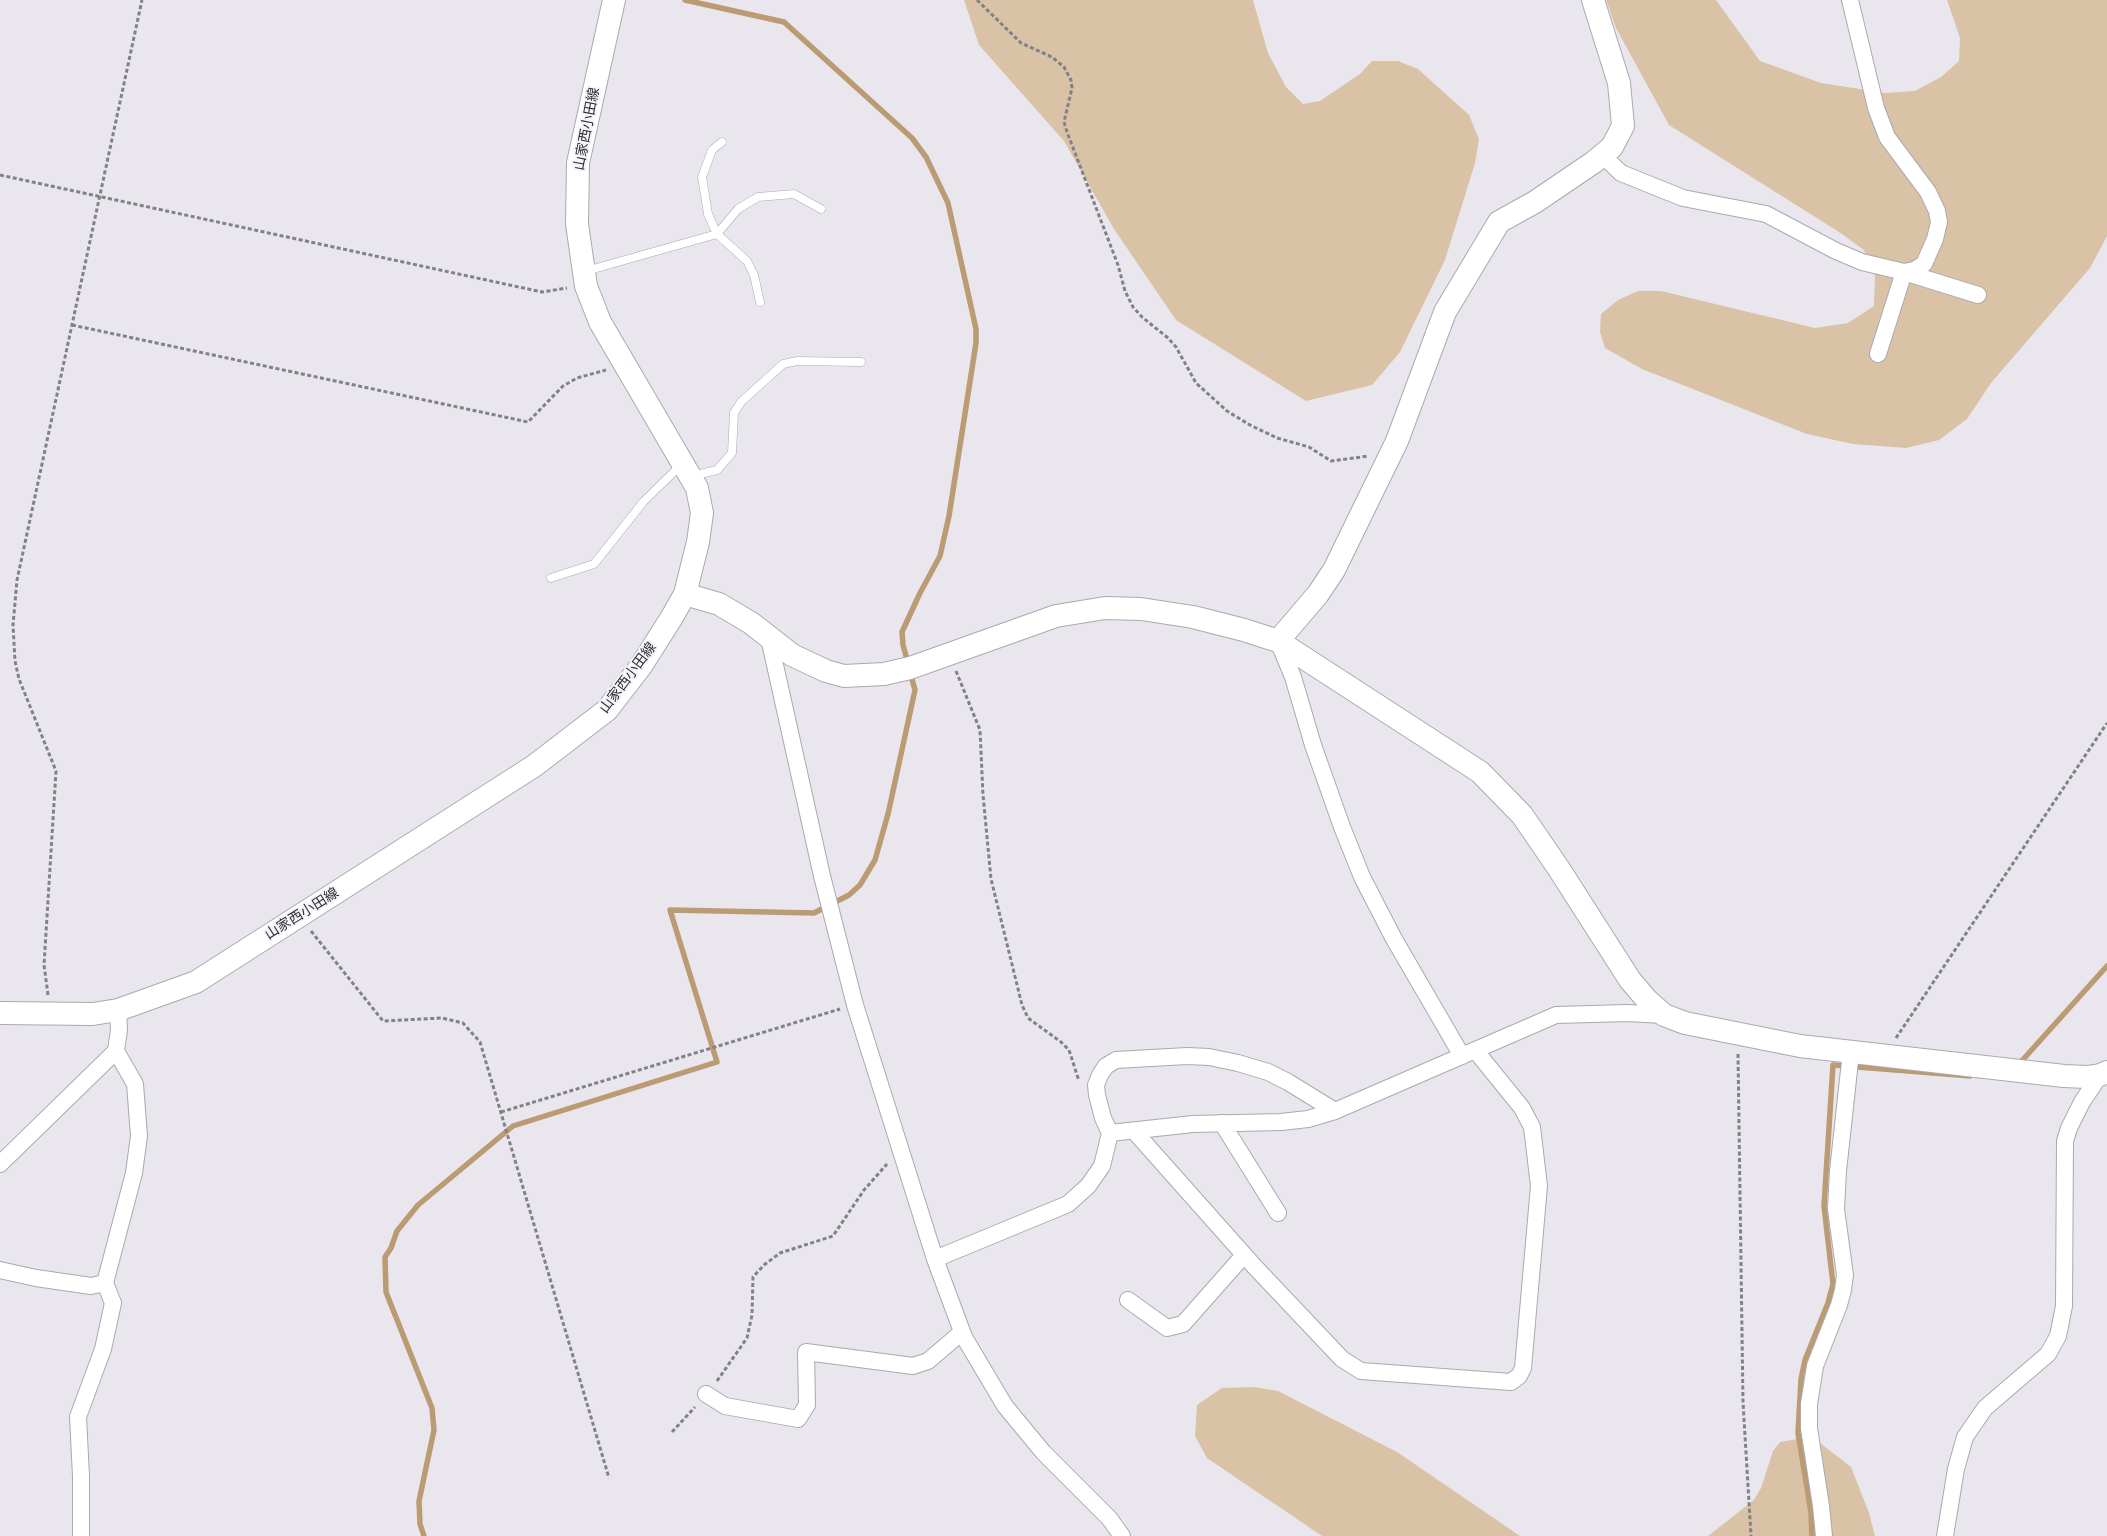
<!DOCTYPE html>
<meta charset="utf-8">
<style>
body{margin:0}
canvas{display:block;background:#e9e7ed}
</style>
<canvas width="2107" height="1536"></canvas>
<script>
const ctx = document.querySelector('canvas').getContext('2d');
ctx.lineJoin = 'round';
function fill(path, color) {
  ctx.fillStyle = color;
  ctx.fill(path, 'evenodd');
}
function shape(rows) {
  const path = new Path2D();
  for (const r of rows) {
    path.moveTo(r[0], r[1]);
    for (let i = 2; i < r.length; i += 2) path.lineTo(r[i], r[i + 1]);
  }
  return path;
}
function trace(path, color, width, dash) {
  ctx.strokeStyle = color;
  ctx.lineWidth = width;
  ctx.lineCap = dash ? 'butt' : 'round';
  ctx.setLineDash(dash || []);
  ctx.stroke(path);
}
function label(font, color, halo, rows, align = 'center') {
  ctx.font = font + ' "Noto Serif","Noto Sans JP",serif';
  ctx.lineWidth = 4;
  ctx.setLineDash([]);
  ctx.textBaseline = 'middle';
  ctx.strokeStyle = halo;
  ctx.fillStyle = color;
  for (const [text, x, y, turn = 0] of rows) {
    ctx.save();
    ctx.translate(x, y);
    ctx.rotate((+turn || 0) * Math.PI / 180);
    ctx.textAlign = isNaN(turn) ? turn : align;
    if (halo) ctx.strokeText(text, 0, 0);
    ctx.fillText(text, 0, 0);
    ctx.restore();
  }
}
const green = shape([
 [964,0,1253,0,1268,53,1286,87,1303,104,1320,101,1360,74,1372,61,1398,61,1418,69,1469,115,1479,139,1475,163,1445,260,1400,352,1372,385,1306,401,1176,320,1114,229,1064,141,979,45],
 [1606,0,1716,0,1760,61,1821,83,1885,93,1915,91,1941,77,1959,61,1960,38,1947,0,2107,0,2107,236,2090,268,1991,383,1967,419,1939,440,1906,448,1853,444,1807,434,1642,369,1605,348,1600,332,1601,314,1618,300,1638,291,1661,291,1815,328,1848,323,1874,306,1875,276,1864,250,1839,232,1669,125,1616,28],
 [1254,1387,1278,1391,1397,1452,1520,1536,1322,1536,1207,1458,1195,1436,1197,1405,1222,1388],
 [1798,1439,1815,1439,1851,1467,1869,1513,1875,1536,1708,1536,1754,1500,1761,1488,1773,1451,1780,1442]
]);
const stream = shape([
 [685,0,784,22,912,138,926,157,948,203,976,329,976,343,949,516,940,556,920,593,902,632,903,645,908,663],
 [2019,1064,2107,966],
 [424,1536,420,1524,419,1501,434,1430,432,1408,386,1292,385,1257,391,1248,397,1231,418,1205,513,1126,717,1062,670,910,814,913,849,895,860,885,875,860,888,814,915,690,910,672],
 [1812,1536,1811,1512,1798,1433,1801,1379,1805,1360,1828,1303,1833,1284,1824,1206,1833,1065,1970,1076]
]);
const path = shape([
 [977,0,1021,43,1052,57,1064,67,1071,80,1072,88,1064,122,1067,132,1118,265,1125,291,1133,307,1142,317,1168,338,1176,347,1196,383,1227,411,1250,425,1277,438,1309,447,1331,461,1369,456],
 [0,175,542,292,567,288],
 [72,325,528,422,563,386,577,378,606,370],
 [956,671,980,730,983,795,991,879,1022,1005,1028,1018,1061,1042,1069,1050,1079,1081],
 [311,931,383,1021,442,1018,463,1023,480,1042,609,1478],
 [48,995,44,965,56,771,19,679,15,661,13,625,17,580,142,0],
 [1896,1038,2107,723],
 [1738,1054,1743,1402,1751,1536],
 [501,1112,840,1009],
 [717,1381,747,1338,752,1315,753,1277,764,1265,780,1253,833,1236,864,1190,887,1164],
 [672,1432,695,1407]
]);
const lane = shape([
 [722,142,712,150,702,177,708,214,717,234,738,209,758,197,794,194,821,209],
 [586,271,717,234,747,261,754,275,760,302],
 [692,476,717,470,732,453,734,413,741,402,783,364,797,361,861,362],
 [551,578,594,564,644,501,681,465]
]);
const street = shape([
 [1602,155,1621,173,1683,198,1766,214,1836,251,1862,262,1904,272,1914,270,1924,264,1935,239,1939,222,1937,211,1928,192,1887,137,1876,108,1850,0],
 [1878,354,1904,272,1978,295],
 [769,638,822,876,855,1005,935,1259,964,1337,1005,1406,1043,1452,1109,1518,1122,1536],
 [1278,641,1293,677,1313,745,1342,827,1362,877,1394,939,1462,1056],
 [1222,1123,1278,1213],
 [1134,1131,1254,1266,1342,1359,1361,1371,1511,1382,1519,1376,1523,1368,1539,1186,1532,1127,1522,1108,1475,1050],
 [1110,1133,1103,1118,1097,1095,1096,1085,1100,1075,1106,1066,1116,1060,1187,1056,1209,1057,1238,1063,1268,1072,1288,1082,1335,1111],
 [0,1164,116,1051,119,1030,118,1010],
 [935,1259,1068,1204,1088,1186,1102,1166,1110,1133,1193,1124,1281,1122,1308,1119,1335,1111,1556,1015,1627,1013,1664,1015],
 [0,1270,36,1278,91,1286,105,1283],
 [1128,1300,1167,1328,1183,1324,1244,1255],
 [706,1394,725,1406,798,1419,807,1405,806,1352,913,1366,928,1361,962,1332],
 [81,1536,81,1476,78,1417,103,1349,113,1303,105,1283,134,1173,139,1136,135,1084,116,1051],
 [1824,1536,1821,1506,1809,1428,1809,1404,1815,1366,1839,1305,1843,1290,1845,1275,1836,1209,1838,1171,1851,1052],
 [1945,1536,1956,1469,1965,1437,1985,1408,2048,1354,2058,1336,2064,1306,2065,1141,2069,1128,2082,1102,2100,1075]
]);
const secondary = shape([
 [685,594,719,604,751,623,792,655,826,671,844,676,884,674,910,668,1056,616,1105,608,1141,609,1193,617,1244,630,1278,641,1480,772,1522,815,1559,869,1630,980,1647,1000,1664,1015,1685,1023,1800,1046,2064,1076,2087,1077,2100,1075,2107,1072],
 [1278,641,1318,594,1334,570,1397,441,1445,312,1499,222,1535,202,1594,162,1612,147,1623,126,1619,83,1593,0],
 [0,1013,93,1014,118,1010,196,982,534,766,607,710,641,666,672,617,685,594,698,542,702,513,697,488,600,322,586,286,577,224,578,163,614,0]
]);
const streetNames = [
 ["山家西小田線",587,129,-79],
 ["山家西小田線",628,678,-53],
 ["山家西小田線",302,914,-32]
];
fill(green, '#d9c2a5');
trace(stream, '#bb9b74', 5.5);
trace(lane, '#aaa9af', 9);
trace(street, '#aaa9af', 18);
trace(secondary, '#aaa9af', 24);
trace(path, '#828185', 3, [4, 2.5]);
trace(lane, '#fff', 8);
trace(street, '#fff', 16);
trace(secondary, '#fff', 22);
label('14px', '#2d2d2f', '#f6f4fb', streetNames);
</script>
